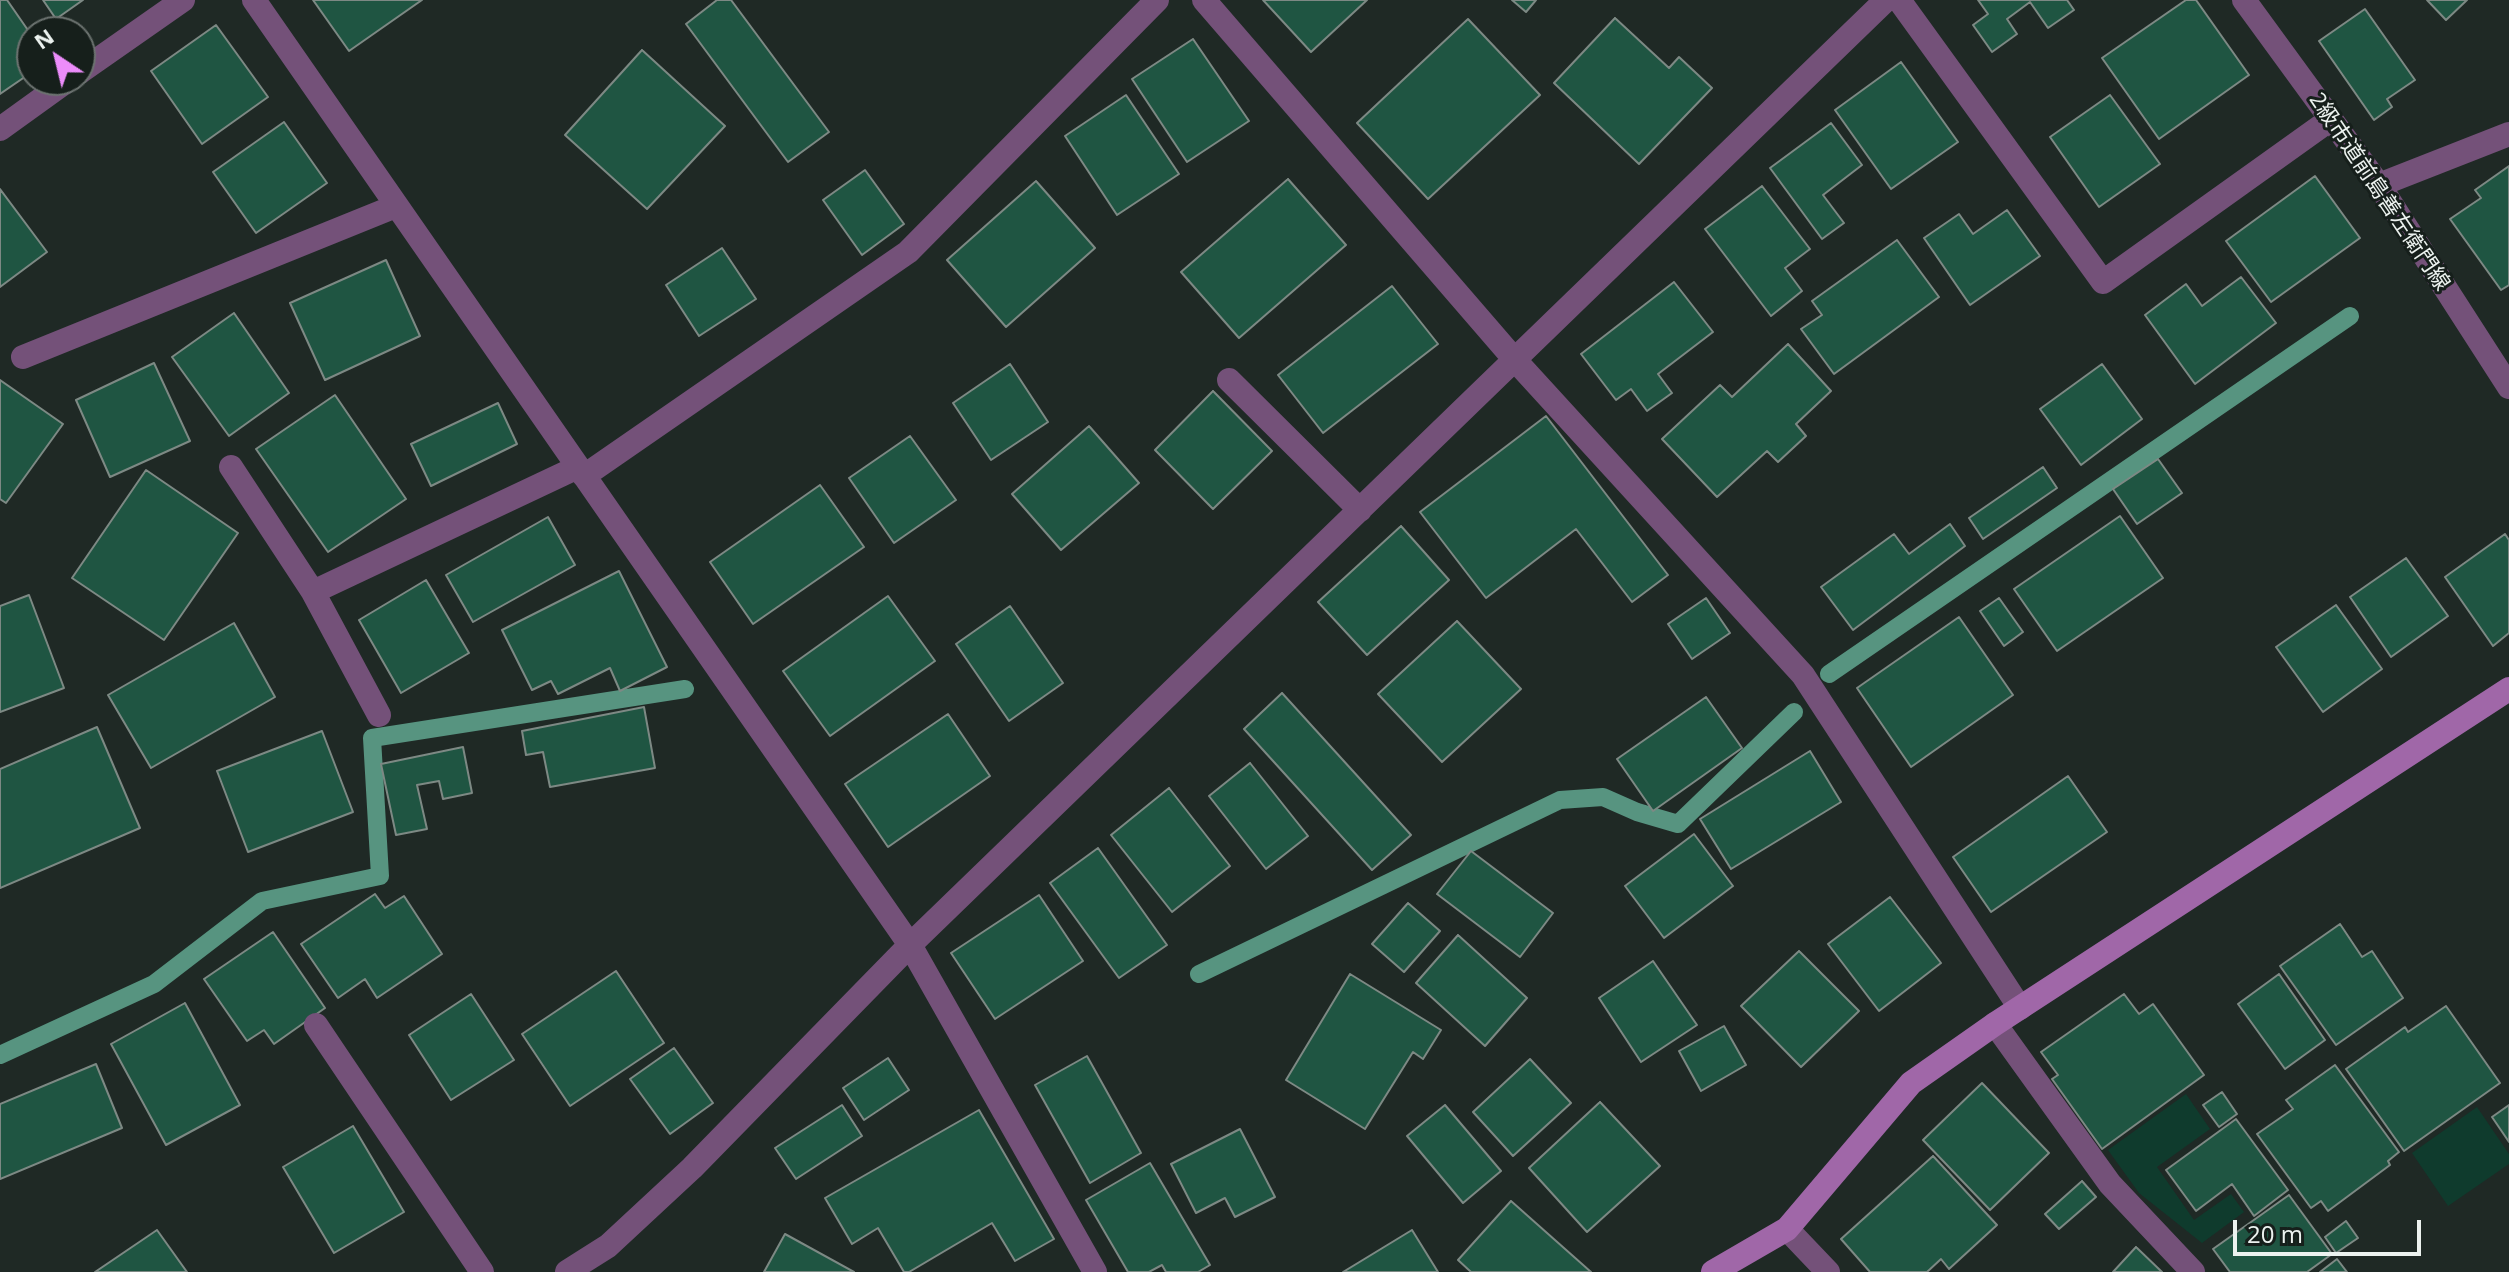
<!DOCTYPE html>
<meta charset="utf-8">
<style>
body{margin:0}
#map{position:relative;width:2509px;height:1272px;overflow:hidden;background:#1f2925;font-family:"Open Sans",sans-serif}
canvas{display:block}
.north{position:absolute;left:16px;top:16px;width:80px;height:80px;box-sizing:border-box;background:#161f1b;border:2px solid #6c7370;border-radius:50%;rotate:325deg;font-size:22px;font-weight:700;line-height:32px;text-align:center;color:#ecf2ef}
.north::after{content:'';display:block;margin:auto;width:28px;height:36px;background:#ec8cfa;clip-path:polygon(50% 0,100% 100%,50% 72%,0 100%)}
.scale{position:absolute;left:2233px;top:1220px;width:188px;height:36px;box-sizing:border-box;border:4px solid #ecf2ef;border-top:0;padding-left:10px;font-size:24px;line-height:28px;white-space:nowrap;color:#ecf2ef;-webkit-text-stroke:6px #161f1b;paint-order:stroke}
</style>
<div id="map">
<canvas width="2509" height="1272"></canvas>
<div class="north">N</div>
<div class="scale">20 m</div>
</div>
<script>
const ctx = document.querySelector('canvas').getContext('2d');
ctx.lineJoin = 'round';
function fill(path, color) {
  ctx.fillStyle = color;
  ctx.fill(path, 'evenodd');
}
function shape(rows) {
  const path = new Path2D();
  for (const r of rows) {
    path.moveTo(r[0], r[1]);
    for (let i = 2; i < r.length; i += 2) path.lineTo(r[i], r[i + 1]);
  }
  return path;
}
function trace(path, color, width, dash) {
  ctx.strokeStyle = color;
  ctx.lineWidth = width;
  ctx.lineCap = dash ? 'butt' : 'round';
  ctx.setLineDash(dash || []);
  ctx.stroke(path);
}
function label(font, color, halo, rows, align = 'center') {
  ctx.font = font + ' "Open Sans","Noto Sans JP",sans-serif';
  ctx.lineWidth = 6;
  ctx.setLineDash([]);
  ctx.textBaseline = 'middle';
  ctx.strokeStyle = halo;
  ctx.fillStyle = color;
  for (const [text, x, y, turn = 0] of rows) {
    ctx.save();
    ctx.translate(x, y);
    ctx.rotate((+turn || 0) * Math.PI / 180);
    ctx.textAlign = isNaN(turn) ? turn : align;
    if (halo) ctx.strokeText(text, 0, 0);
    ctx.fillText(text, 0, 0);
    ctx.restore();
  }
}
const green = shape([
 [2186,1094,2210,1129,2157,1167,2194,1220,2231,1194,2244,1212,2202,1243,2139,1193,2108,1150],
 [2477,1107,2509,1154,2509,1164,2448,1206,2412,1153]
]);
const stream = shape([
 [1829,674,2350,316],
 [1199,974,1560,800,1603,797,1637,812,1678,824,1794,712],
 [0,1055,154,984,262,901,380,876,372,738,685,689]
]);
const building = shape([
 [0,0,7,0,32,36,32,72,0,94,0,0],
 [43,0,83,0,56,19,43,0],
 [313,0,422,0,349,51,313,0],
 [717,0,731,0,829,132,788,162,686,24,717,0],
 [1263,0,1367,0,1311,52,1263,0],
 [1512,0,1536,0,1526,12,1512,0],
 [1978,0,2067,0,2074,10,2048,28,2030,2,2007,19,2017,34,1992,52,1973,25,1988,14,1978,0],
 [2186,0,2196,0,2249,75,2159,139,2102,58,2186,0],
 [2427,0,2467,0,2446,20,2427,0],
 [2365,9,2415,80,2387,99,2392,107,2374,120,2319,41,2365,9],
 [1615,18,1669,68,1679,57,1712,88,1639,164,1554,83,1615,18],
 [1468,19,1540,95,1428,199,1357,123,1468,19],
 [216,25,268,97,202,144,151,71,216,25],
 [1193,39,1249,121,1187,162,1132,79,1193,39],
 [642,50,725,126,647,209,565,135,642,50],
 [1901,62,1958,142,1891,189,1835,110,1901,62],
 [1126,95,1179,174,1117,215,1065,136,1126,95],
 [2110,95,2160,164,2099,207,2050,137,2110,95],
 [284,122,327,183,256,233,213,172,284,122],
 [1831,123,1862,165,1823,195,1844,223,1822,239,1770,168,1831,123],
 [2509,166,2509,285,2501,290,2450,219,2481,198,2475,190,2509,166],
 [865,170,904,224,862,255,823,200,865,170],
 [2315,176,2360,238,2271,302,2226,241,2315,176],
 [1288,179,1346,245,1239,338,1181,272,1288,179],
 [1036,181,1095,248,1006,327,947,260,1036,181],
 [1762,186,1810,249,1785,268,1802,291,1771,316,1705,229,1762,186],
 [0,189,47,252,0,287,0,189],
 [2007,210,2040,256,1970,305,1924,238,1959,214,1973,234,2007,210],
 [1897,240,1939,297,1834,374,1801,329,1822,315,1812,301,1897,240],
 [722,248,756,299,699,336,666,285,722,248],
 [386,260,420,336,325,380,290,303,386,260],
 [2241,277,2276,323,2195,384,2145,315,2186,284,2202,306,2241,277],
 [1674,282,1713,332,1658,374,1672,393,1647,411,1631,389,1616,400,1581,354,1674,282],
 [1392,286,1438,344,1323,433,1278,375,1392,286],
 [234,313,289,393,229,436,172,357,234,313],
 [1788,344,1831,391,1796,424,1806,436,1778,462,1767,451,1717,497,1662,439,1720,385,1732,397,1788,344],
 [154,363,190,441,110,477,76,400,154,363],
 [1010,364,1048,422,991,460,953,403,1010,364],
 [2102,364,2142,419,2081,465,2040,409,2102,364],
 [0,380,63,424,6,503,0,499,0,380],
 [1213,391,1272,451,1213,509,1155,450,1213,391],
 [335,395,406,499,328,552,256,449,335,395],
 [498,403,517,444,431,486,411,444,498,403],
 [1546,416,1668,575,1632,602,1576,529,1486,598,1420,512,1546,416],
 [1089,426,1139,483,1061,550,1012,494,1089,426],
 [910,436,956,500,894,543,849,478,910,436],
 [2158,459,2182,493,2137,524,2113,489,2158,459],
 [2043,467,2057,488,1983,539,1969,518,2043,467],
 [146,470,238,533,164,640,72,578,146,470],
 [820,485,864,547,753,624,710,562,820,485],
 [2120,516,2163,578,2057,651,2014,589,2120,516],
 [548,517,575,565,473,622,446,575,548,517],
 [1950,524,1965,546,1853,630,1821,587,1894,534,1909,554,1950,524],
 [1401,526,1449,580,1367,655,1318,602,1401,526],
 [2505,534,2509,540,2509,633,2493,646,2445,577,2505,534],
 [2406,558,2448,616,2391,657,2350,597,2406,558],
 [619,571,667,667,620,691,610,668,558,694,551,681,532,690,502,630,619,571],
 [426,580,469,653,401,693,359,620,426,580],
 [29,595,64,688,0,712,0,606,29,595],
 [888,596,935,661,830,736,783,671,888,596],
 [1706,598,1730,633,1692,659,1668,624,1706,598],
 [1999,598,2023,632,2004,646,1980,611,1999,598],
 [2336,605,2382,669,2323,712,2276,647,2336,605],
 [1010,606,1063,683,1009,721,956,644,1010,606],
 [1959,617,2013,695,1911,767,1857,688,1959,617],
 [1457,621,1521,689,1442,762,1378,694,1457,621],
 [234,623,275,697,151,768,108,695,234,623],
 [1282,693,1411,835,1372,870,1244,729,1282,693],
 [1706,697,1742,748,1653,811,1617,759,1706,697],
 [644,707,655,768,550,787,543,752,526,755,522,731,644,707],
 [948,714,990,776,888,847,845,784,948,714],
 [97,727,140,828,0,888,0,769,97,727],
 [322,731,353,812,248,852,217,771,322,731],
 [463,747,472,793,443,799,439,781,417,785,427,829,396,835,381,764,463,747],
 [1810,751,1841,802,1731,869,1700,819,1810,751],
 [1250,763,1308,836,1266,869,1209,796,1250,763],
 [2068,776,2107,832,1991,912,1953,857,2068,776],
 [1169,788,1230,866,1172,912,1111,835,1169,788],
 [1694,834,1733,886,1664,938,1625,886,1694,834],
 [1098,848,1167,945,1119,978,1050,883,1098,848],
 [1471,851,1553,913,1520,957,1437,894,1471,851],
 [375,894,385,908,404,896,442,954,377,998,365,979,338,998,301,944,375,894],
 [1039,895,1083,961,995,1019,951,953,1039,895],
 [1890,897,1941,963,1879,1011,1828,944,1890,897],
 [1408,903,1440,931,1404,972,1372,944,1408,903],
 [2340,924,2362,957,2372,951,2403,998,2336,1045,2280,966,2340,924],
 [273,932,325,1008,274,1044,264,1030,247,1041,204,979,273,932],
 [1458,935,1527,998,1485,1046,1416,983,1458,935],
 [1799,951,1859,1011,1801,1067,1741,1006,1799,951],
 [1653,961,1697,1025,1641,1062,1599,998,1653,961],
 [616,971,664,1043,570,1106,522,1034,616,971],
 [1350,974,1441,1030,1423,1059,1413,1052,1365,1129,1286,1080,1350,974],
 [2279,974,2325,1040,2285,1069,2238,1004,2279,974],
 [471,994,514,1060,451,1100,409,1035,471,994],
 [2124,994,2139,1014,2153,1004,2204,1075,2102,1149,2052,1079,2058,1075,2041,1052,2124,994],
 [185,1003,240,1105,166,1145,111,1044,185,1003],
 [2446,1006,2500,1083,2404,1151,2346,1069,2405,1027,2408,1032,2446,1006],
 [1724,1026,1746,1065,1701,1091,1679,1051,1724,1026],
 [674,1048,713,1103,670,1134,630,1079,674,1048],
 [1087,1056,1141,1153,1090,1183,1035,1085,1087,1056],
 [888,1058,909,1090,864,1120,843,1088,888,1058],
 [1530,1059,1571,1103,1513,1156,1473,1112,1530,1059],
 [96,1064,122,1128,0,1179,0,1104,96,1064],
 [2335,1065,2399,1152,2388,1161,2390,1165,2328,1211,2321,1201,2311,1208,2257,1134,2293,1109,2286,1100,2335,1065],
 [1982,1083,2049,1153,1990,1210,1923,1140,1982,1083],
 [2222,1092,2237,1114,2219,1127,2203,1105,2222,1092],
 [1600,1102,1660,1166,1587,1232,1529,1168,1600,1102],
 [842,1105,862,1136,796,1179,775,1148,842,1105],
 [1445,1105,1501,1171,1463,1203,1407,1136,1445,1105],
 [2509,1105,2509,1142,2492,1117,2509,1105],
 [979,1110,1054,1239,1015,1261,992,1223,909,1272,904,1272,878,1228,852,1244,825,1198,979,1110],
 [2236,1119,2288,1190,2254,1216,2232,1184,2196,1211,2166,1170,2236,1119],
 [353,1126,404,1212,334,1253,283,1167,353,1126],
 [1240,1129,1275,1197,1235,1217,1225,1198,1196,1213,1171,1164,1240,1129],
 [1933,1156,1997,1225,1949,1269,1941,1259,1927,1272,1870,1272,1841,1239,1933,1156],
 [1150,1163,1210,1265,1198,1272,1166,1272,1162,1265,1149,1272,1128,1272,1086,1200,1150,1163],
 [2082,1181,2096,1197,2059,1229,2045,1214,2082,1181],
 [2289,1195,2332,1254,2307,1272,2230,1272,2213,1249,2289,1195],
 [1511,1201,1591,1272,1471,1272,1458,1260,1511,1201],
 [2346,1221,2358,1238,2336,1253,2325,1237,2346,1221],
 [157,1230,187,1272,95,1272,157,1230],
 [1412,1230,1438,1272,1343,1272,1412,1230],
 [785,1234,854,1272,764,1272,785,1234],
 [2136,1247,2162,1272,2113,1272,2136,1247],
 [2337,1259,2347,1272,2320,1272,2337,1259]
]);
const lane = shape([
 [1995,1024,2110,1184,2193,1272]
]);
const street = shape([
 [254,0,910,945,1095,1272],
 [1204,0,1515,360,1803,675,2020,1008],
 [1899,0,2103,282,2331,119],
 [2244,0,2379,185,2509,387],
 [80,72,183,0],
 [0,129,68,80],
 [2379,185,2509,134],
 [23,357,396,206],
 [1229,380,1360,510],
 [231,467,313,592,578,467],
 [584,476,908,252,1157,0],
 [313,592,379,715],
 [316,1025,482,1272],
 [1787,1229,1828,1272],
 [567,1272,608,1246,692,1168,910,945,1886,0]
]);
const secondary = shape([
 [1713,1272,1787,1229,1911,1083,1995,1024,2509,689]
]);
const streetNames = [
 ["2級市道前島善左衛門線",2379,192,56]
];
fill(green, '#0f3b2d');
trace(stream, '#579480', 18);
fill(building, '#1f5542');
trace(building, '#7d8984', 2);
trace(lane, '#745179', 24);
trace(street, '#745179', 24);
trace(secondary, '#a067a8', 24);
label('22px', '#ecf2ef', '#161f1b', streetNames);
</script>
